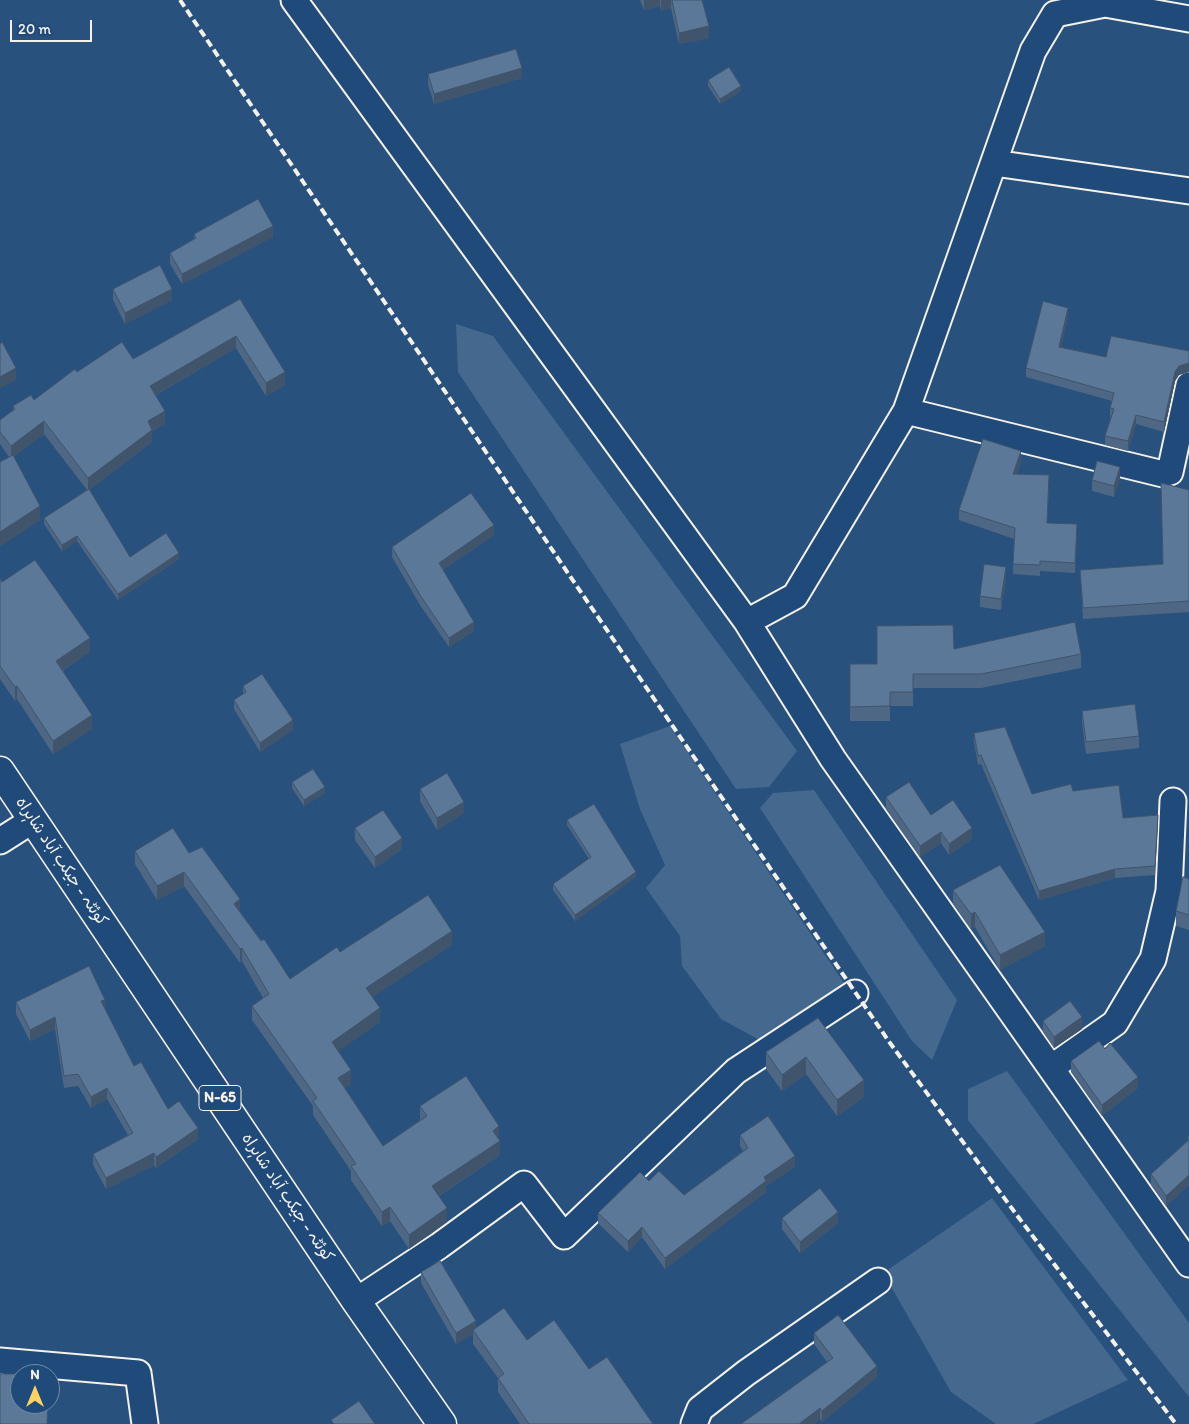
<!DOCTYPE html>
<meta charset="utf-8">
<style>
body{margin:0}
#map{position:relative;width:1189px;height:1424px;overflow:hidden;background:#28517e;font-family:Itim,sans-serif}
canvas{display:block}
.north{position:absolute;left:10px;top:1364px;width:50px;height:50px;box-sizing:border-box;background:#1f4a7a;border:1px solid #748da6;border-radius:50%;rotate:0deg;font-size:14px;font-weight:700;line-height:20px;text-align:center;color:#f4f1e8}
.north::after{content:'';display:block;margin:auto;width:18px;height:22px;background:#ffd166;clip-path:polygon(50% 0,100% 100%,50% 72%,0 100%)}
.scale{position:absolute;left:10px;top:20px;width:82px;height:22px;box-sizing:border-box;border:2px solid #f4f1e8;border-top:0;padding-left:6px;font-size:15px;line-height:18px;white-space:nowrap;color:#f4f1e8;-webkit-text-stroke:4px #1f4a7a;paint-order:stroke}
</style>
<div id="map">
<canvas width="1189" height="1424"></canvas>
<div class="north">N</div>
<div class="scale">20 m</div>
</div>
<script>
const ctx = document.querySelector('canvas').getContext('2d');
ctx.lineJoin = 'round';
function fill(path, color) {
  ctx.fillStyle = color;
  ctx.fill(path, 'evenodd');
}
function shape(rows) {
  const path = new Path2D();
  for (const r of rows) {
    path.moveTo(r[0], r[1]);
    for (let i = 2; i < r.length; i += 2) path.lineTo(r[i], r[i + 1]);
  }
  return path;
}
function trace(path, color, width, dash) {
  ctx.strokeStyle = color;
  ctx.lineWidth = width;
  ctx.lineCap = dash ? 'butt' : 'round';
  ctx.setLineDash(dash || []);
  ctx.stroke(path);
}
function label(font, color, halo, rows, align = 'center') {
  ctx.font = font + ' Itim,"Playpen Sans Arabic",sans-serif';
  ctx.lineWidth = 4;
  ctx.setLineDash([]);
  ctx.textBaseline = 'middle';
  ctx.strokeStyle = halo;
  ctx.fillStyle = color;
  for (const [text, x, y, turn = 0] of rows) {
    ctx.save();
    ctx.translate(x, y);
    ctx.rotate((+turn || 0) * Math.PI / 180);
    ctx.textAlign = isNaN(turn) ? turn : align;
    if (halo) ctx.strokeText(text, 0, 0);
    ctx.fillText(text, 0, 0);
    ctx.restore();
  }
}
const green = shape([
 [456,324,493,336,797,751,769,787,736,789,458,372],
 [670,726,846,986,763,1042,721,1019,682,966,680,936,646,888,665,865,640,809,620,744],
 [814,790,957,1000,932,1060,912,1041,760,808,773,793],
 [1007,1071,1189,1323,1189,1397,968,1120,968,1089],
 [992,1198,1128,1380,1033,1424,996,1424,951,1392,889,1283,889,1269]
]);
const minor = shape([
 [294,0,747,622,833,759,1189,1264],
 [994,163,1189,191],
 [906,411,1163,474,1170,472,1189,385],
 [747,622,795,596,906,411,1033,51,1055,14,1105,4,1189,19],
 [0,841,33,820],
 [1051,1068,1115,1023,1153,959,1169,891,1173,801],
 [356,1301,439,1246,524,1184,564,1236,736,1071,855,993],
 [0,1361,138,1373,145,1424],
 [694,1424,700,1409,746,1373,878,1281]
]);
const trunk = shape([
 [0,771,356,1301,442,1424]
]);
const rail = shape([
 [180,0,576,585,890,1043,1019,1218,1176,1424]
]);
const wall = shape([
 [640,0,702,0,709,38,679,44,671,8,661,11,660,6,644,10],
 [428,74,522,78,434,104,428,84],
 [708,80,741,91,720,104,708,86],
 [194,234,273,237,182,284,170,264,170,253,194,240],
 [113,289,172,300,125,324,113,300],
 [240,299,285,385,266,396,236,348,156,395,165,424,152,431,152,442,89,490,130,557,179,559,118,600,77,541,62,551,44,524,44,518,87,490,44,434,14,456,40,520,0,546,0,462,9,457,0,444,0,420,13,410,13,406,34,400,77,372,133,359],
 [1068,317,1061,347,1106,357,1189,351,1189,372,1179,375,1175,381,1164,432,1136,424,1128,451,1105,445,1105,436,1111,417,1110,417,1110,408,1112,401,1026,377,1026,368],
 [1021,462,1017,474,1049,485,1047,523,1077,535,1075,573,1040,571,1040,576,1013,574,1014,539,959,520,959,510],
 [1120,478,1114,497,1092,491,1092,480],
 [1189,490,1189,612,1083,619,1080,570,1163,564],
 [494,535,443,570,474,631,449,647,420,605,392,557,392,547],
 [0,578,2,582,90,652,63,670,92,729,53,754,17,699,15,701,0,679],
 [1006,578,1001,610,980,607,980,596],
 [954,649,1081,654,1081,668,981,688,913,688,913,706,890,706,890,721,850,721,850,664,877,664],
 [243,686,293,730,260,752,234,709,234,700,243,694],
 [1082,711,1139,736,1139,748,1086,754,1082,722],
 [974,733,1032,794,1073,791,1123,818,1158,825,1155,875,1115,878,1039,900,981,764,978,765,974,742],
 [292,782,325,793,304,806,292,788],
 [420,789,464,813,437,830,420,801],
 [886,797,931,815,972,839,949,855,941,843,920,857,886,809],
 [567,820,636,877,575,921,553,890,553,884,589,859,567,825],
 [355,828,402,849,375,868,355,840],
 [135,851,189,853,240,912,290,979,340,952,452,945,372,997,380,1022,338,1051,351,1084,345,1088,383,1146,420,1120,420,1106,499,1139,500,1155,439,1196,447,1222,409,1249,390,1221,382,1226,351,1180,351,1171,313,1115,313,1106,252,1020,252,1006,263,998,242,961,240,963,184,886,157,900,135,864],
 [1189,879,1189,930,1176,926,1176,911],
 [953,890,1045,946,1000,970,975,927,971,929,953,904],
 [16,1002,105,1010,134,1066,168,1109,198,1139,156,1168,154,1165,106,1189,93,1165,93,1154,128,1135,107,1099,91,1108,78,1086,64,1088,55,1029,30,1041,16,1014],
 [818,1018,864,1097,837,1116,806,1074,782,1091,766,1069,766,1052],
 [1043,1021,1082,1029,1054,1048,1043,1032],
 [1105,1049,1138,1088,1102,1116,1071,1072,1071,1061],
 [740,1135,795,1167,766,1186,766,1192,665,1269,642,1237,628,1252,598,1223,598,1213,649,1181,684,1195,743,1151,740,1146],
 [1189,1136,1189,1185,1166,1206,1151,1185,1151,1174,1188,1140,1188,1137],
 [782,1218,838,1223,800,1253,782,1229],
 [421,1272,476,1328,527,1340,589,1369,653,1424,520,1424,498,1392,498,1378,473,1344,473,1334,456,1344,421,1283],
 [814,1333,877,1377,822,1422,820,1419,814,1424,741,1424,827,1362,814,1344]
]);
const shadedWall = shape([
 [644,0,660,0,660,6,644,10],
 [661,0,671,0,671,8,661,11],
 [709,26,709,38,679,44,679,33],
 [522,68,522,78,434,104,434,94],
 [741,86,741,91,720,104,720,99],
 [273,226,273,237,182,284,182,274],
 [172,289,172,300,125,324,125,313],
 [1068,308,1068,317,1059,356,1059,347],
 [236,336,236,348,150,398,150,386],
 [1189,363,1189,372,1179,375,1175,381,1164,432,1164,422,1175,372,1179,366],
 [16,368,16,380,0,388,0,377],
 [285,372,285,385,266,396,266,383],
 [165,411,165,424,152,431,152,442,88,491,88,478,148,421],
 [1136,415,1136,424,1128,451,1128,441],
 [44,421,44,434,11,459,11,446],
 [1021,451,1021,462,1013,484,1013,474],
 [1120,467,1120,478,1114,497,1114,486],
 [40,506,40,520,0,546,0,532],
 [1077,524,1077,535,1075,573,1075,563],
 [494,525,494,535,439,573,439,563],
 [77,536,77,541,62,551,62,545],
 [179,553,179,559,118,600,118,594],
 [1006,567,1006,578,1001,610,1001,599],
 [474,622,474,631,449,647,449,638],
 [90,638,90,652,56,674,56,661],
 [17,686,17,699,15,701,15,687],
 [92,715,92,729,53,754,53,741],
 [293,720,293,730,260,752,260,743],
 [325,787,325,793,304,806,304,800],
 [464,802,464,813,437,830,437,818],
 [972,828,972,839,949,855,949,844],
 [941,832,941,843,920,857,920,846],
 [402,838,402,849,375,868,375,857],
 [1115,869,1115,878,1039,900,1039,891],
 [184,872,184,886,157,900,157,886],
 [636,872,636,877,575,921,575,915],
 [240,899,240,913,234,904],
 [975,912,975,927,971,929,971,914],
 [452,931,452,945,366,1001,366,988],
 [1045,932,1045,946,1000,970,1000,955],
 [242,948,242,961,240,963,240,949],
 [105,1000,105,1011,101,1001],
 [380,1008,380,1022,332,1056,332,1042],
 [55,1017,55,1029,30,1041,30,1030],
 [1082,1017,1082,1029,1054,1048,1054,1037],
 [806,1057,806,1074,782,1091,782,1075],
 [351,1070,351,1084,338,1092,338,1078],
 [1138,1077,1138,1088,1102,1116,1102,1105],
 [864,1080,864,1097,837,1116,837,1100],
 [107,1088,107,1099,91,1108,91,1097],
 [499,1126,499,1140,493,1131],
 [198,1128,198,1139,156,1168,156,1157],
 [500,1141,500,1155,432,1200,432,1186],
 [154,1153,154,1165,106,1189,106,1178],
 [795,1156,795,1167,766,1186,766,1192,665,1269,665,1258,764,1177],
 [1189,1175,1189,1185,1166,1206,1166,1196],
 [390,1207,390,1221,382,1226,382,1212],
 [447,1208,447,1222,409,1249,409,1235],
 [838,1212,838,1223,800,1253,800,1242],
 [642,1227,642,1237,628,1252,628,1241],
 [476,1321,476,1332,473,1330,473,1334,456,1344,456,1333],
 [877,1366,877,1377,822,1422,822,1411],
 [820,1408,820,1419,814,1424,799,1424]
]);
const building = shape([
 [672,0,702,0,709,26,679,33,672,0],
 [516,49,522,68,434,94,428,74,516,49],
 [729,67,741,86,720,99,708,80,729,67],
 [258,199,273,226,182,274,170,253,196,238,194,234,258,199],
 [160,265,172,289,125,313,113,289,160,265],
 [240,299,285,372,266,383,236,336,150,386,165,411,148,421,152,430,88,478,44,421,11,446,0,432,0,420,15,409,13,406,31,395,34,400,75,369,77,372,122,342,133,359,240,299],
 [1043,301,1068,308,1059,347,1106,357,1111,336,1189,351,1189,363,1179,366,1175,372,1164,422,1136,415,1128,441,1105,436,1114,409,1110,408,1114,393,1026,368,1043,301],
 [2,342,16,368,0,377,0,344,2,342],
 [983,439,1021,451,1013,474,1049,475,1047,523,1077,524,1075,563,1040,561,1040,565,1013,564,1015,528,959,510,983,439],
 [13,455,40,506,0,532,0,462,13,455],
 [1097,461,1120,467,1114,486,1092,480,1097,461],
 [1161,483,1189,490,1189,601,1083,608,1080,570,1163,564,1161,483],
 [89,489,130,557,166,533,179,553,118,594,77,536,62,545,44,518,89,489],
 [471,493,494,525,439,563,474,622,449,638,420,595,392,547,471,493],
 [35,560,90,638,56,661,92,715,53,741,17,686,15,687,0,666,0,578,2,582,35,560],
 [984,564,1006,567,1001,599,980,596,984,564],
 [1075,622,1081,654,981,674,913,674,913,692,890,692,890,706,850,707,850,664,877,664,877,626,953,625,954,649,1075,622],
 [262,674,293,720,260,743,234,700,246,692,243,686,262,674],
 [1135,704,1139,736,1086,742,1082,711,1135,704],
 [1005,727,1032,794,1071,784,1073,791,1119,785,1123,818,1158,815,1155,866,1115,869,1039,891,981,755,978,756,974,733,1005,727],
 [313,769,325,787,304,800,292,782,313,769],
 [447,773,464,802,437,818,420,789,447,773],
 [909,782,931,815,953,800,972,828,949,844,941,832,920,846,886,797,909,782],
 [594,804,636,872,575,915,553,884,591,857,567,820,594,804],
 [383,810,402,838,375,857,355,828,383,810],
 [173,828,189,853,202,847,240,899,234,904,261,941,264,939,290,979,337,947,340,952,428,895,452,931,366,988,380,1008,332,1042,351,1070,338,1078,383,1146,427,1116,420,1106,466,1076,499,1126,493,1131,500,1141,432,1186,447,1208,409,1235,390,1207,382,1212,351,1166,356,1164,313,1101,317,1098,252,1006,269,994,242,948,240,949,184,872,157,886,135,851,173,828],
 [1000,865,1045,932,1000,955,975,912,971,914,953,890,1000,865],
 [1183,877,1189,879,1189,915,1176,911,1183,877],
 [89,966,105,1000,101,1001,134,1066,141,1062,168,1109,179,1101,198,1128,156,1157,154,1153,106,1178,93,1154,133,1133,107,1088,91,1097,78,1074,64,1076,55,1017,30,1030,16,1002,89,966],
 [1070,1001,1082,1017,1054,1037,1043,1021,1070,1001],
 [818,1018,864,1080,837,1100,806,1057,782,1075,766,1052,818,1018],
 [1099,1041,1105,1049,1110,1043,1138,1077,1102,1105,1071,1061,1099,1041],
 [768,1116,795,1156,764,1177,766,1181,665,1258,642,1227,628,1241,598,1213,640,1172,649,1181,659,1171,684,1195,748,1148,740,1135,768,1116],
 [1189,1140,1189,1175,1166,1196,1151,1174,1189,1140],
 [820,1188,838,1212,800,1242,782,1218,820,1188],
 [440,1261,476,1321,456,1333,421,1272,440,1261],
 [504,1308,527,1340,554,1320,589,1369,607,1357,653,1424,529,1424,498,1378,504,1374,473,1330,504,1308],
 [838,1315,877,1366,822,1411,820,1408,799,1424,741,1424,833,1358,814,1333,838,1315],
 [0,1374,20,1374,20,1404,48,1404,47,1424,0,1424,0,1374],
 [359,1401,375,1424,334,1424,331,1420,359,1401]
]);
const shields = [
 [220,1098,42]
];
const shieldNames = [
 ["N-65",220,1098]
];
const streetNames = [
 ["کوئٹہ - جیکب آباد شاہراہ",61,862,56],
 ["کوئٹہ - جیکب آباد شاہراہ",287,1198,56]
];
fill(green, '#45688e');
trace(minor, '#f4f1e8', 29);
trace(trunk, '#f4f1e8', 31);
trace(minor, '#1f4a7a', 25);
trace(trunk, '#1f4a7a', 28);
trace(rail, '#f4f1e8', 4, [8, 4]);
fill(wall, '#4e6784');
fill(shadedWall, '#40546b');
fill(building, '#5b7899');
trace(building, '#40546b', 1);
for (const [x, y, w] of shields) {
  const box = new Path2D();
  box.roundRect(x - w / 2, y - 12.5, w, 25, 4);
  ctx.fillStyle = '#1f4a7a';
  ctx.fill(box);
  trace(box, '#f4f1e8', 1);
}
label('bold 15px', '#f4f1e8', null, shieldNames);
label('16px', '#f4f1e8', '#1f4a7a', streetNames);
</script>
